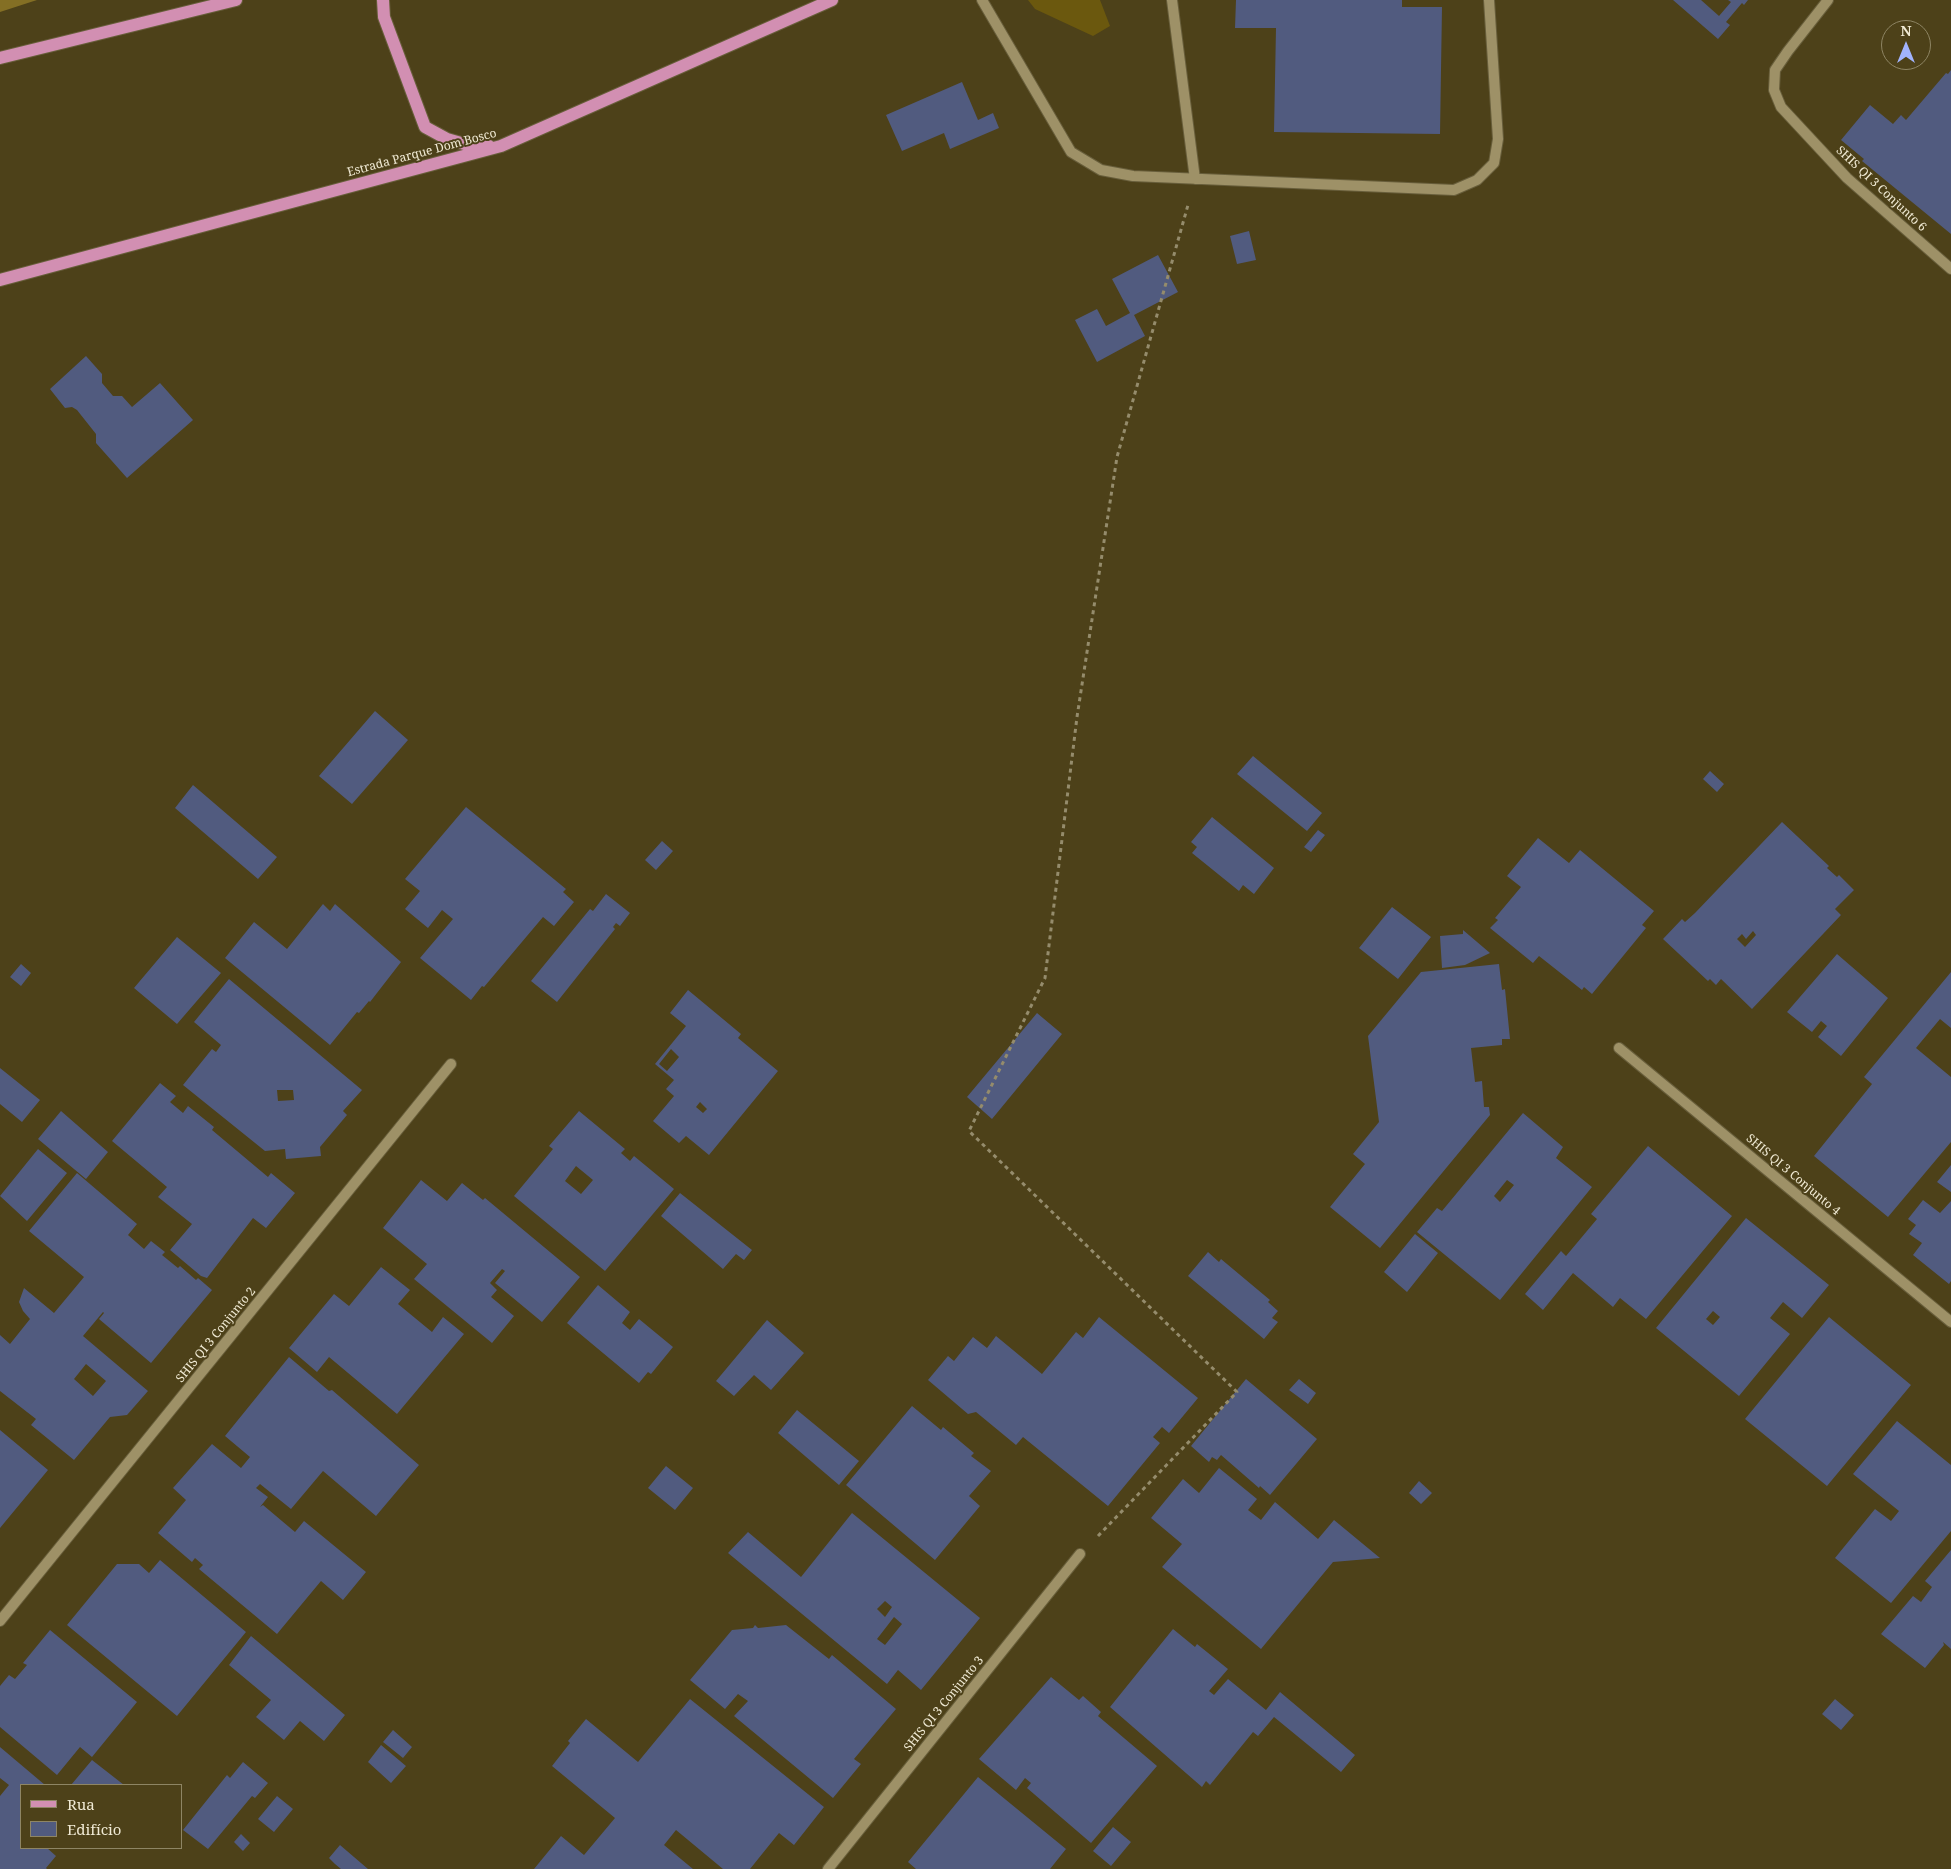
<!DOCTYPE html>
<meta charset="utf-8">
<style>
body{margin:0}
#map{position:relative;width:1951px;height:1869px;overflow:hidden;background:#4d4119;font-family:"Noto Serif",serif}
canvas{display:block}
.legend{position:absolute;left:20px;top:1784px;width:162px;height:65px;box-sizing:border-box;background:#4d4119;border:1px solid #8e8564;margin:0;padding:6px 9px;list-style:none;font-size:15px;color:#f0ead4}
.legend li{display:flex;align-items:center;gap:10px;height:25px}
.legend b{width:25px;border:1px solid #8e8564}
.north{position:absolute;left:1881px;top:20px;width:50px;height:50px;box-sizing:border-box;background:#4d4119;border:1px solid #8e8564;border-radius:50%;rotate:0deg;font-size:14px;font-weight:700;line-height:20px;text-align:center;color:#f0ead4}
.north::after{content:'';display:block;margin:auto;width:18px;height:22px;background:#a1b3fd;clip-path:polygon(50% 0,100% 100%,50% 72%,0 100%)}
</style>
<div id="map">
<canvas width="1951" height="1869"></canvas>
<ul class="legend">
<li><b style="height:6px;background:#d28fb2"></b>Rua</li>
<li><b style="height:14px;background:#515b7f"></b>Edifício</li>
</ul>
<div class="north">N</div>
</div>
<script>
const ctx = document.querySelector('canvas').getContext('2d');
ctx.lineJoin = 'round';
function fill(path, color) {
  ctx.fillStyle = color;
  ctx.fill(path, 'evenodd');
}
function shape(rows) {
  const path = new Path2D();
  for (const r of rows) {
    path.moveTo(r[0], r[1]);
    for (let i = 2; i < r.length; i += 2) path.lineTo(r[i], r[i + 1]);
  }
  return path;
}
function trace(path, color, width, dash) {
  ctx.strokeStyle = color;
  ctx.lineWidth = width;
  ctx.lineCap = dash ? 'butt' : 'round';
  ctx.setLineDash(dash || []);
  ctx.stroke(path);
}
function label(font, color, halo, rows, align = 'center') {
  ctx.font = font + ' "Noto Serif",serif';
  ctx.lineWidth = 4;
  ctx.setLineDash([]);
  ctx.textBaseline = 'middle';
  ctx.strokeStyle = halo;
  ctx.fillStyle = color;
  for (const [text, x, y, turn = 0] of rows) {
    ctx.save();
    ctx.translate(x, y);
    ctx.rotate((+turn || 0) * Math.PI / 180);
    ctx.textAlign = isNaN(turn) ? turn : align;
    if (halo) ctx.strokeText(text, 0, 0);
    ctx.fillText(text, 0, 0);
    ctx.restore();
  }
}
const green = shape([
 [1028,0,1100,0,1110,26,1093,36,1035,9]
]);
const forest = shape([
 [0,0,37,0,0,12]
]);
const building = shape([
 [1236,0,1402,0,1402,7,1442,7,1440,134,1274,132,1276,28,1235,28],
 [1673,0,1701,0,1719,16,1731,2,1728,0,1748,0,1744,5,1742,3,1726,22,1730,25,1718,39],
 [1951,70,1951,234,1862,161,1864,159,1841,140,1870,105,1893,124,1901,115,1906,120,1946,73,1948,74],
 [962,82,978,120,993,113,999,128,950,149,944,133,902,151,886,115],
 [1249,231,1256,260,1237,264,1230,236],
 [1158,255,1178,292,1134,315,1145,336,1097,362,1075,320,1097,309,1106,326,1130,313,1112,279],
 [86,356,102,374,102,383,113,396,122,396,132,407,160,383,193,420,127,478,96,443,96,434,77,410,72,407,65,408,50,389],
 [375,711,408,740,352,804,319,776],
 [1253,756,1322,813,1307,831,1237,774],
 [1710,771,1724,784,1717,792,1703,779],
 [193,785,277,857,258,879,175,808],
 [466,807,566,889,563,892,574,902,554,926,543,917,484,987,482,986,471,1000,420,958,453,919,442,910,428,928,405,909,420,891,405,879],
 [1212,817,1274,868,1254,894,1243,885,1239,891,1192,853,1197,847,1191,842],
 [1782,822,1829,866,1827,868,1837,877,1839,875,1854,890,1835,909,1841,915,1752,1009,1721,979,1716,985,1710,979,1708,981,1663,939,1682,919,1685,922,1695,913],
 [1753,931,1756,935,1745,947,1737,939,1742,934,1746,939],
 [1318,830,1325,835,1311,852,1304,847],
 [1538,838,1569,863,1580,850,1654,911,1642,925,1646,928,1592,994,1584,987,1582,990,1539,956,1533,963,1490,928,1498,920,1495,918,1521,887,1507,876],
 [662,841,673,851,656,870,645,860],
 [606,894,630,913,620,926,616,923,613,927,615,929,557,1002,531,981,590,909,593,911],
 [323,904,330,911,335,904,401,962,370,1002,369,1001,359,1013,357,1012,330,1045,225,958,254,922,287,949],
 [1392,907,1431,937,1398,979,1359,948],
 [1463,930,1490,953,1465,965,1442,968,1440,936,1463,934],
 [177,937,221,973,177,1024,134,988],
 [1837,954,1888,998,1841,1056,1818,1037,1827,1026,1821,1021,1812,1032,1787,1012],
 [21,964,31,973,21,986,10,977],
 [1499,964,1502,990,1505,989,1510,1039,1502,1039,1502,1045,1471,1048,1475,1082,1482,1081,1484,1107,1489,1107,1490,1115,1380,1248,1330,1207,1365,1164,1353,1154,1379,1122,1368,1036,1421,972],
 [1951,972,1951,1028,1940,1019,1916,1048,1951,1077,1951,1142,1888,1217,1814,1156,1872,1084,1864,1077],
 [229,979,362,1090,343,1111,347,1115,320,1147,321,1156,286,1159,285,1149,265,1151,183,1085,212,1049,216,1052,221,1045,194,1022],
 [277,1090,293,1090,294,1100,278,1101],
 [688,990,741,1034,738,1038,778,1071,709,1155,686,1136,679,1143,653,1121,674,1096,666,1089,674,1080,655,1064,686,1026,670,1013],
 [671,1049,679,1057,667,1071,659,1064],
 [700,1102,707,1109,703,1113,696,1107],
 [1037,1013,1062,1034,992,1119,967,1097],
 [0,1068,40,1100,22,1122,0,1104],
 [160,1083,176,1096,170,1102,183,1113,188,1106,214,1127,212,1130,268,1177,271,1173,295,1193,266,1228,253,1218,207,1278,201,1276,170,1250,192,1224,158,1197,167,1187,112,1141],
 [61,1111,108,1152,86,1179,38,1139],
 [579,1111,625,1149,621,1153,630,1161,634,1156,674,1189,605,1271,514,1196,553,1149,549,1146],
 [576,1166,593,1180,581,1194,565,1181],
 [1523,1113,1563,1147,1556,1158,1592,1187,1500,1300,1417,1232,1437,1208,1442,1211],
 [1507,1180,1514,1185,1500,1202,1494,1196],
 [1648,1146,1732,1216,1646,1319,1620,1298,1613,1307,1573,1273,1543,1310,1525,1294,1561,1251,1566,1256,1597,1219,1591,1214],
 [38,1149,67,1173,27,1221,0,1196],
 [1951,1165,1951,1192,1937,1182],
 [77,1173,137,1224,128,1235,144,1249,151,1241,165,1252,162,1255,178,1268,180,1266,196,1280,198,1278,212,1290,151,1363,99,1319,104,1313,103,1312,83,1336,148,1391,127,1415,110,1417,74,1460,31,1425,36,1419,0,1391,0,1335,10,1344,30,1319,23,1311,19,1302,24,1288,54,1313,84,1277,29,1231],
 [86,1364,106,1381,93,1396,74,1379],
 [421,1180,447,1201,462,1183,483,1200,485,1198,580,1277,542,1322,495,1283,505,1271,502,1269,490,1283,497,1290,491,1297,514,1316,492,1343,414,1279,427,1264,383,1228],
 [680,1193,752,1250,744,1260,736,1254,723,1269,661,1216],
 [1923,1200,1940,1213,1951,1201,1951,1281,1949,1284,1913,1255,1922,1243,1909,1234,1916,1225,1908,1219],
 [1746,1218,1829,1285,1802,1318,1783,1302,1770,1318,1790,1334,1739,1396,1656,1328],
 [1713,1311,1720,1317,1713,1325,1706,1319],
 [1415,1234,1438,1253,1407,1292,1384,1272],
 [1208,1252,1219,1262,1221,1259,1270,1300,1268,1302,1278,1311,1272,1318,1278,1322,1264,1339,1188,1276],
 [381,1267,410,1290,398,1304,432,1332,443,1317,464,1334,397,1414,329,1357,317,1372,289,1348,334,1294,349,1306],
 [598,1285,630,1312,622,1323,630,1330,639,1319,673,1347,651,1374,648,1372,639,1383,567,1323],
 [1099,1317,1198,1398,1169,1433,1162,1427,1153,1437,1160,1443,1108,1506,1023,1437,1016,1445,976,1412,968,1414,928,1380,948,1356,954,1361,973,1337,987,1348,996,1336,1042,1374,1076,1332,1083,1338],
 [1829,1317,1911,1385,1827,1486,1745,1419],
 [767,1320,804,1353,771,1390,754,1375,734,1396,716,1381],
 [289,1357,329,1391,332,1390,419,1465,376,1516,323,1471,291,1509,260,1484,256,1488,268,1497,260,1507,263,1505,295,1532,304,1521,366,1572,343,1600,321,1581,277,1634,199,1569,203,1565,195,1558,192,1562,158,1533,186,1500,173,1488,212,1444,241,1468,250,1457,225,1436],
 [1246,1379,1317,1439,1270,1495,1260,1486,1259,1488,1221,1455,1217,1460,1212,1457,1209,1462,1191,1446],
 [1299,1379,1316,1393,1308,1404,1289,1390],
 [912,1406,941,1430,943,1427,974,1453,971,1456,991,1471,969,1496,980,1506,935,1560,846,1485],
 [797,1410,859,1461,839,1485,778,1433],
 [1897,1421,1951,1465,1951,1531,1891,1603,1835,1558,1875,1509,1891,1521,1899,1511,1853,1474],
 [0,1430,48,1470,0,1528],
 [666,1466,693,1488,675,1510,648,1488],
 [1219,1468,1257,1499,1248,1510,1261,1520,1275,1502,1318,1539,1334,1520,1380,1558,1333,1562,1261,1649,1162,1567,1182,1544,1151,1518,1183,1479,1199,1493],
 [1419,1481,1432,1493,1421,1504,1409,1493],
 [852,1513,980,1618,921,1690,898,1670,887,1684,728,1553,748,1532,801,1577],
 [885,1601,892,1607,885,1617,877,1609],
 [894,1617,902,1624,885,1645,877,1639],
 [1951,1550,1951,1649,1943,1642,1944,1645,1925,1668,1881,1634,1913,1596,1921,1602,1932,1587,1925,1581],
 [160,1560,246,1632,177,1716,67,1625,117,1564,139,1564,149,1573],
 [755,1625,758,1628,786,1625,829,1659,832,1655,896,1709,854,1759,861,1764,833,1798,734,1716,748,1701,738,1694,725,1709,690,1680,732,1630,753,1628],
 [1173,1629,1195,1647,1197,1644,1228,1669,1209,1691,1214,1695,1228,1679,1266,1710,1280,1692,1355,1755,1341,1772,1274,1717,1258,1736,1253,1732,1210,1785,1206,1781,1202,1787,1110,1707],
 [50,1630,137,1702,92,1757,80,1747,57,1775,0,1727,0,1686,9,1675,15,1679,27,1665,23,1663],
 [251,1636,345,1715,324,1741,300,1721,284,1740,256,1717,271,1700,229,1665],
 [1051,1677,1079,1700,1083,1696,1101,1712,1098,1716,1157,1766,1091,1843,1027,1788,1031,1783,1025,1778,1016,1790,979,1759],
 [690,1699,824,1807,794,1845,779,1833,750,1869,723,1869,676,1830,664,1845,693,1869,534,1869,561,1836,584,1855,615,1818,552,1766,570,1743,568,1741,586,1719,638,1762],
 [1835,1699,1854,1715,1841,1730,1822,1714],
 [393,1730,412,1747,403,1758,383,1742],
 [381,1745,406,1766,391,1783,368,1762],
 [0,1747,45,1785,21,1785,21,1848,47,1848,56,1856,46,1868,47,1869,0,1869,0,1796,9,1785,0,1778],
 [92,1760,124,1785,71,1785],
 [243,1762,268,1783,255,1798,252,1796,208,1849,183,1830,227,1775,230,1778],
 [978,1777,1066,1849,1050,1869,916,1869,908,1862],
 [277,1796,293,1809,274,1832,258,1819],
 [1113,1827,1131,1842,1111,1866,1093,1851],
 [241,1834,250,1843,243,1851,234,1842],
 [340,1845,368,1869,341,1869,335,1864,329,1858]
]);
const path = shape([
 [1098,1536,1237,1392,969,1131,1045,978,1077,717,1117,457,1188,205]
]);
const lane = shape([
 [982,0,1071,152,1101,170,1133,176,1454,190,1477,180,1494,163,1498,139,1489,0],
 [1172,0,1195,179]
]);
const street = shape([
 [1828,0,1788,51,1775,70,1774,90,1781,107,1847,178,1951,269],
 [1619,1048,1951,1322],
 [0,1621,451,1064],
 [828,1869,1080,1554]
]);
const primary = shape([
 [383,0,384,17,425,127,447,139,468,145,489,146],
 [0,58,236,0],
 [0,280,501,146,832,0]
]);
const streetNames = [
 ["Estrada Parque Dom Bosco",422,153,-15],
 ["SHIS QI 3 Conjunto 6",1881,189,43],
 ["SHIS QI 3 Conjunto 4",1793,1175,40],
 ["SHIS QI 3 Conjunto 2",216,1335,-51],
 ["SHIS QI 3 Conjunto 3",944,1704,-51]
];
fill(green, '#6b580e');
fill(forest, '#846f24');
fill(building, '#515b7f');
trace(lane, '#685e3b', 12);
trace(street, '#685e3b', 12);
trace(primary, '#685e3b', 14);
trace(path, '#958c6c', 3, [4, 4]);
trace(lane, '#9e9167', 10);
trace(street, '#9e9167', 10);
trace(primary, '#d28fb2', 12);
label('12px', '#f0ead4', '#4d4119', streetNames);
</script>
